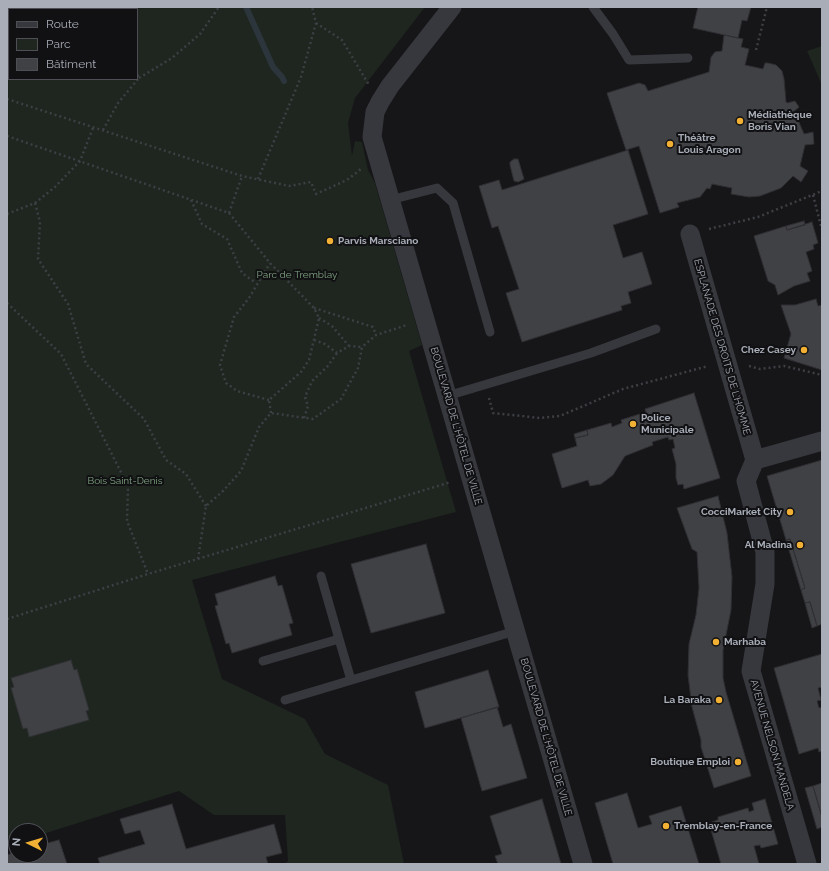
<!DOCTYPE html>
<meta charset="utf-8">
<style>
body{margin:0}
#map{position:relative;width:829px;height:871px;overflow:hidden;background:#161618;font-family:Raleway,sans-serif}
canvas{display:block}
.frame{position:absolute;inset:0;border:8px solid #a8adb8;pointer-events:none}
.legend{position:absolute;left:8px;top:8px;width:130px;height:72px;box-sizing:border-box;background:#111113;border:1px solid #4d4f55;margin:0;padding:5px 7px;list-style:none;font-size:12px;color:#a8adb8}
.legend li{display:flex;align-items:center;gap:8px;height:20px}
.legend b{width:20px;border:1px solid #4d4f55}
.north{position:absolute;left:8px;top:823px;width:40px;height:40px;box-sizing:border-box;background:#111113;border:1px solid #4d4f55;border-radius:50%;rotate:275deg;font-size:11px;font-weight:700;line-height:16px;text-align:center;color:#a8adb8}
.north::after{content:'';display:block;margin:auto;width:14px;height:18px;background:#f2b134;clip-path:polygon(50% 0,100% 100%,50% 72%,0 100%)}
</style>
<div id="map">
<canvas width="829" height="871"></canvas>
<div class="frame"></div>
<ul class="legend">
<li><b style="height:5px;background:#37383d"></b>Route</li>
<li><b style="height:11px;background:#1e261f"></b>Parc</li>
<li><b style="height:11px;background:#404145"></b>Bâtiment</li>
</ul>
<div class="north">N</div>
</div>
<script>
const ctx = document.querySelector('canvas').getContext('2d');
ctx.lineJoin = 'round';
function fill(path, color) {
  ctx.fillStyle = color;
  ctx.fill(path, 'evenodd');
}
function shape(rows) {
  const path = new Path2D();
  for (const r of rows) {
    path.moveTo(r[0], r[1]);
    for (let i = 2; i < r.length; i += 2) path.lineTo(r[i], r[i + 1]);
  }
  return path;
}
function trace(path, color, width, dash) {
  ctx.strokeStyle = color;
  ctx.lineWidth = width;
  ctx.lineCap = dash ? 'butt' : 'round';
  ctx.setLineDash(dash || []);
  ctx.stroke(path);
}
function label(font, color, halo, rows, align = 'center') {
  ctx.font = font + ' Raleway,sans-serif';
  ctx.lineWidth = 4;
  ctx.setLineDash([]);
  ctx.textBaseline = 'middle';
  ctx.strokeStyle = halo;
  ctx.fillStyle = color;
  for (const [text, x, y, turn = 0] of rows) {
    ctx.save();
    ctx.translate(x, y);
    ctx.rotate((+turn || 0) * Math.PI / 180);
    ctx.textAlign = isNaN(turn) ? turn : align;
    if (halo) ctx.strokeText(text, 0, 0);
    ctx.fillText(text, 0, 0);
    ctx.restore();
  }
}
const green = shape([
 [7,7,425,7,355,98,348,123,352,156,355,141,362,142,368,170,375,183,422,345,409,351,456,512,192,580,222,679,305,719,325,754,388,785,404,864,285,864,288,861,285,815,214,815,179,791,40,835,40,831,16,831,16,842,7,845],
 [9,9,137,9,137,79,9,79],
 [822,46,822,85,807,51]
]);
const stream = shape([
 [246,7,273,67,282,77,284,81]
]);
const building = shape([
 [698,7,751,7,747,21,742,20,738,38,693,28,698,7],
 [724,35,743,39,741,47,749,49,745,65,763,69,765,63,768,63,776,65,782,71,784,79,786,102,787,103,795,101,799,107,792,113,798,120,804,134,813,132,814,144,805,145,800,166,808,171,801,182,793,176,781,188,760,196,749,197,731,194,732,188,712,184,710,189,707,188,700,197,677,203,679,207,660,213,639,146,626,150,607,93,639,83,645,85,648,91,709,72,711,57,715,52,722,51,724,35],
 [628,150,648,214,613,225,623,258,642,252,652,284,628,292,631,303,621,306,622,310,522,342,506,293,519,289,498,226,492,228,479,186,499,180,502,190,628,150],
 [514,159,518,159,524,179,518,182,514,181,510,165,510,162,514,159],
 [804,221,805,225,787,230,786,226,804,221],
 [812,222,818,243,813,245,814,249,806,252,812,271,807,273,810,281,794,286,778,295,775,285,768,281,754,236,786,226,787,230,812,222],
 [816,299,818,306,822,305,822,370,784,358,791,334,781,305,795,305,816,299],
 [694,393,720,478,684,489,683,484,678,485,676,478,676,464,672,449,675,448,673,439,669,440,668,437,652,442,653,445,625,456,613,475,601,484,590,486,588,480,562,488,552,454,577,446,575,438,588,435,587,430,611,423,612,427,622,423,621,420,646,412,645,409,694,393],
 [587,430,588,435,575,438,574,434,587,430],
 [822,460,822,624,817,626,810,602,805,603,801,590,805,588,790,539,786,540,767,476,822,460],
 [718,496,727,533,732,577,731,610,723,650,723,678,726,692,751,776,714,788,701,747,701,740,692,707,688,675,689,644,696,615,699,588,697,552,692,549,677,508,718,496],
 [790,539,805,588,801,590,786,540,790,539],
 [426,544,445,613,371,633,351,564,426,544],
 [275,576,278,586,282,585,293,623,289,624,292,635,232,653,229,643,226,644,215,606,218,605,215,594,275,576],
 [810,602,817,626,812,628,805,603,810,602],
 [822,654,822,687,818,688,821,700,817,701,819,708,822,707,822,751,819,752,818,748,799,754,774,668,822,654],
 [71,660,74,670,77,669,89,710,86,711,89,720,29,737,27,728,23,729,11,688,14,687,11,678,71,660],
 [488,670,499,707,425,728,415,692,488,670],
 [497,707,503,727,511,724,527,778,482,791,461,718,497,707],
 [822,783,822,817,813,786,822,783],
 [813,786,822,817,822,827,817,829,805,788,813,786],
 [627,793,638,828,652,824,649,816,681,806,699,864,613,864,595,803,627,793],
 [542,799,561,864,498,864,495,856,502,854,490,816,542,799],
 [765,799,778,844,761,848,760,845,754,846,759,864,721,864,709,823,718,820,718,817,748,808,749,812,754,810,752,803,765,799],
 [172,804,186,849,274,824,282,853,266,857,268,864,100,864,98,858,145,844,140,830,125,834,120,819,172,804],
 [59,840,67,864,7,864,7,855,16,852,16,855,40,855,40,845,59,840]
]);
const path = shape([
 [316,23,342,40,369,85],
 [7,30,9,32],
 [756,50,767,7],
 [139,78,172,58,200,34,219,7],
 [7,99,242,176,289,186,311,182,316,194,347,180,361,169],
 [103,130,118,103,139,78,137,74],
 [7,136,229,213,270,263,314,308,319,318,309,360,301,372,269,400,271,413],
 [258,179,301,77,316,23,312,7],
 [813,195,822,230],
 [191,200,202,224,227,239,242,273,256,283],
 [35,203,40,222,38,259,68,304,86,364,144,419,166,460,186,474,206,506],
 [229,213,242,176],
 [7,214,35,203,55,187,80,161,93,128],
 [709,229,758,217,822,191],
 [7,303,61,354,128,486,127,521,148,574],
 [314,308,373,327,376,335],
 [319,318,332,326,349,346],
 [314,340,325,344,337,353,349,346,362,347],
 [749,366,760,369,784,366,822,375],
 [489,398,493,413,540,418,560,416,623,389,708,366],
 [269,400,237,391,226,383,220,365,234,317,249,298,270,263],
 [304,418,308,406,305,397,312,381,327,367,337,353],
 [198,559,206,506,223,491,241,471,259,427,271,413,313,419,341,399,358,368,362,347,376,335,407,325],
 [7,619,148,574,451,482]
]);
const lane = shape([
 [593,7,613,34,629,60,688,58],
 [390,200,437,188,453,203,490,332],
 [447,396,591,353,656,329],
 [339,639,351,680],
 [263,661,339,639,321,576],
 [285,700,515,631]
]);
const street = shape([
 [452,7,390,86,380,102,375,112,372,137,583,864],
 [690,234,755,460],
 [807,864,751,671,765,584,765,552,746,481,755,460,822,441]
]);
const markers = [
 [740,121,4,"#f2b134"],
 [670,144,4,"#f2b134"],
 [330,241,4,"#f2b134"],
 [804,350,4,"#f2b134"],
 [633,424,4,"#f2b134"],
 [790,512,4,"#f2b134"],
 [800,545,4,"#f2b134"],
 [716,642,4,"#f2b134"],
 [719,700,4,"#f2b134"],
 [738,762,4,"#f2b134"],
 [666,826,4,"#f2b134"]
];
const poiNames = [
 ["Médiathèque",748,115],
 ["Boris Vian",748,127],
 ["Théâtre",678,138],
 ["Louis Aragon",678,150],
 ["Parvis Marsciano",338,241],
 ["Chez Casey",796,350,"right"],
 ["Police",641,418],
 ["Municipale",641,430],
 ["CocciMarket City",782,512,"right"],
 ["Al Madina",792,545,"right"],
 ["Marhaba",724,642],
 ["La Baraka",711,700,"right"],
 ["Boutique Emploi",730,762,"right"],
 ["Tremblay-en-France",674,826]
];
const parkNames = [
 ["Parc de Tremblay",297,275],
 ["Bois Saint-Denis",125,481]
];
const streetNames = [
 ["ESPLANADE DES DROITS DE L'HOMME",722,347,74],
 ["BOULEVARD DE L'HÔTEL DE VILLE",456,426,74],
 ["BOULEVARD DE L'HÔTEL DE VILLE",546,737,74],
 ["AVENUE NELSON MANDELA",772,745,74]
];
fill(green, '#1e261f');
trace(stream, '#2c353c', 6);
fill(building, '#404145');
trace(building, '#303034', 1);
trace(path, '#3d3f44', 2.5, [2, 3]);
trace(lane, '#37383d', 9);
trace(street, '#37383d', 19);
for (const [x, y, r, color] of markers) {
  const dot = new Path2D();
  dot.arc(x, y, r, 0, 2 * Math.PI);
  ctx.fillStyle = color;
  ctx.fill(dot);
  trace(dot, '#111113', 1.5);
}
label('bold 10px', '#a8adb8', '#111113', poiNames, 'left');
label('10px', '#7fa381', '#111113', parkNames);
label('10px', '#a8adb8', '#111113', streetNames);
</script>
